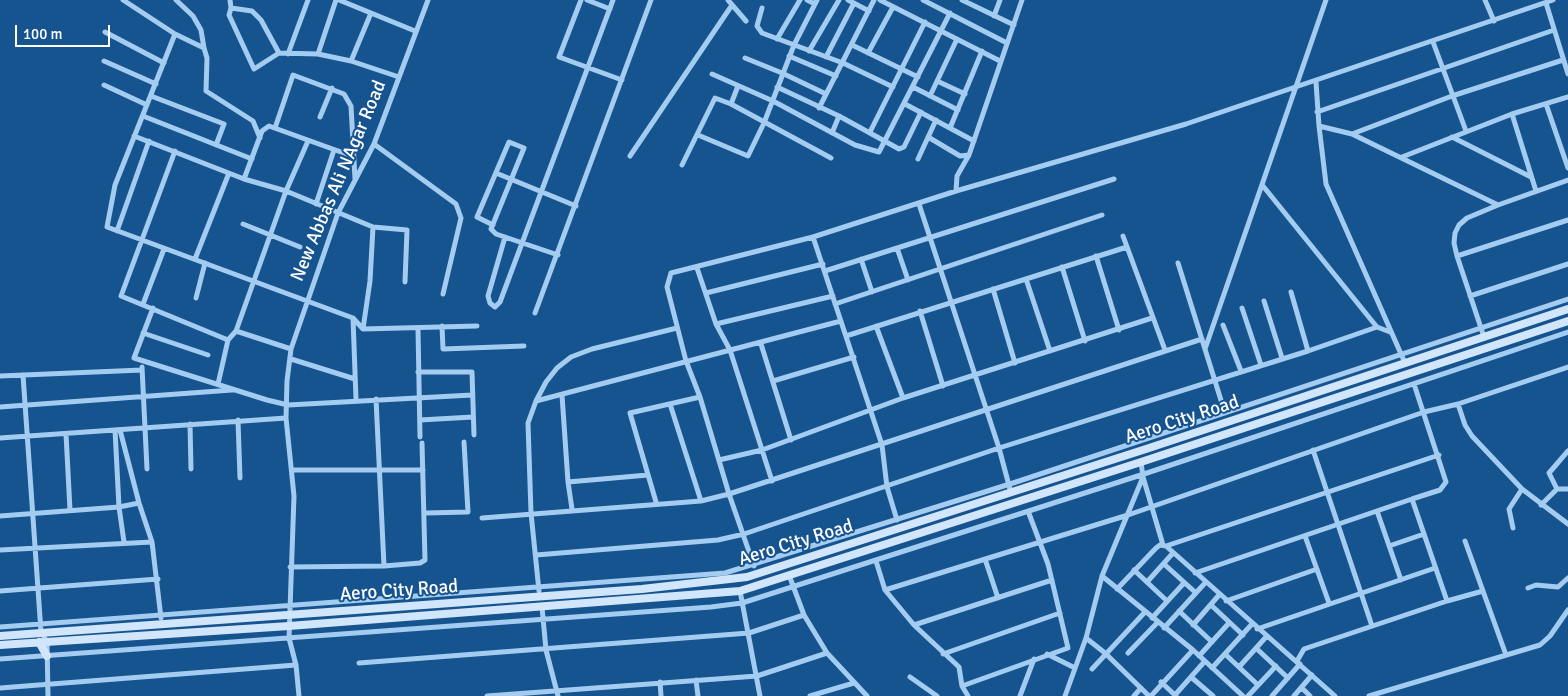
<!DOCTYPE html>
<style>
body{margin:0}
#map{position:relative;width:1568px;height:696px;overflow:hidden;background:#165490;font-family:Signika,sans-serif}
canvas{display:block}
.scale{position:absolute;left:15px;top:25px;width:95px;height:22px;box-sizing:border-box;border:2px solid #fff;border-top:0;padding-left:6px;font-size:15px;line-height:18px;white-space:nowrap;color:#fff;-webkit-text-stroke:4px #165490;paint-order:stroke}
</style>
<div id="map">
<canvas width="1568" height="696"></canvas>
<div class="scale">100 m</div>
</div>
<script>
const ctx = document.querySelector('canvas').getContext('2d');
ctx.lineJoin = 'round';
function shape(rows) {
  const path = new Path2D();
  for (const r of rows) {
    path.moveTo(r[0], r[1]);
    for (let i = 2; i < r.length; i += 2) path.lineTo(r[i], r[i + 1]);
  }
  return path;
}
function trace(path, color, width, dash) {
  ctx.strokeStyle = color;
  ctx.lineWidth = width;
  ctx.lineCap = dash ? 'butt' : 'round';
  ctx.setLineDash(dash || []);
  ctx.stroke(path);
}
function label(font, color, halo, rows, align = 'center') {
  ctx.font = font + ' Signika,sans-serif';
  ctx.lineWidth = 4;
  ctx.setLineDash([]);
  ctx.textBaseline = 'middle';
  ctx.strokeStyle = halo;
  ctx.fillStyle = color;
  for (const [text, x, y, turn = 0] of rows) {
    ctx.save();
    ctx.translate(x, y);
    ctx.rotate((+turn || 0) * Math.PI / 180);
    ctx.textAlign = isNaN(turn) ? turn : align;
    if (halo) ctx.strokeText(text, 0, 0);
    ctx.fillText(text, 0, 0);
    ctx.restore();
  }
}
const street = shape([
 [123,0,175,34,204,48,207,58,206,91,253,121,260,138],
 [176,0,193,16,201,30,204,48],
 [230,0,231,8,229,15,254,69,279,53,318,54,351,61,399,77],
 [339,0,415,31],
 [581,0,559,57,622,80],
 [587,0,610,9],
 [728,0,746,21],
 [807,0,815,4],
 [848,0,869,11],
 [880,0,1000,61],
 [923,0,1007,43],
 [962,0,1014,25],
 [1485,0,1494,21],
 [1546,3,1568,74],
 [231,8,252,11,261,20,279,53],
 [762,8,757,26,762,33,843,63,893,87],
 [994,16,1000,0],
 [105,32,164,63],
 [175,34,115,185,107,227,353,318,363,329,477,326],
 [777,39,800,0],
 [1433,42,1466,131],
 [852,45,918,77],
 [809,51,839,0],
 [868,53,893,7],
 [288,54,308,0],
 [318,54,336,0],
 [789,56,836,76],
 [826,57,854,3],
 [745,58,782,73,826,94],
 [104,61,156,84],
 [351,61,371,13],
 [712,74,773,101,855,145,879,152,950,13],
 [937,81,965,94],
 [1316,82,1319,126,1352,134,1498,205,1467,218,1459,225,1455,233,1454,243,1457,256,1484,337],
 [104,85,147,105],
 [777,87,839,116,899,149,904,147,921,112],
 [913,87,958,110],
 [151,96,224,124,216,145],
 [930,96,957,39],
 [731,104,738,86],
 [905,104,974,141],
 [1546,104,1568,168],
 [819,108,874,0],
 [1317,112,1554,30],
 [1512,114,1536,191],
 [143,116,252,159],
 [320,117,332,88],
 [1319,126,1326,184,1405,363],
 [275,128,293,75,344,94,351,106,355,179],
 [950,128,982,51],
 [870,132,925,22],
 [832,133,839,116],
 [1352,134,1452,96,1563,60],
 [698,135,748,156,764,123,794,45,817,0],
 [134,136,244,179,286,191,373,227,370,281,363,329],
 [928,137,960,156,969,155],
 [1452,137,1531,177],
 [374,144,456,204,461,218,443,294],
 [175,151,121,296,228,340],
 [630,156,732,5],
 [1402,157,1512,114,1568,97],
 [918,159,936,120],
 [682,165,715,98,731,104,831,158],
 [496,173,576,206],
 [244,179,262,131,269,126,352,156],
 [1263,186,1372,321,1377,327,1390,332],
 [956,191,957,176,969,155,1022,0],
 [316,204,334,150],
 [919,204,999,448,1011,493],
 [1498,205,1568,180],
 [243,224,300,247],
 [493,225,477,217,509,142,524,148,491,229,496,234,558,255],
 [373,227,407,230,405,282],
 [117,231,149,141],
 [1123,236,1165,350],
 [505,237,488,296,490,303,495,307,500,302,613,0],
 [813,237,882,445,887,487,897,520],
 [897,248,908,280],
 [1096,256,1119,330],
 [1457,256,1568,220],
 [195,259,229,173],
 [861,259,872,292],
 [1178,263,1225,413],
 [1062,267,1085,341],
 [697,268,716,324,730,350,772,481],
 [825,271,1114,179],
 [1026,279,1050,351],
 [993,289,1015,363],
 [706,293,823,264],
 [1470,296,1568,264],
 [196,298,205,263],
 [1264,301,1282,358],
 [143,304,164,249],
 [835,304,1102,215],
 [153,308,134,358,267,400,288,405,472,395],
 [1242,308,1261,365],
 [920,311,943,386],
 [535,313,651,0],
 [353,318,356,399],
 [716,324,833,296],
 [1223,325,1241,371],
 [442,326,443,349,524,346],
 [876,326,903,398],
 [418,329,420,437],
 [236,331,291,349],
 [143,333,208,355],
 [846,336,1127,247],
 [761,344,791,440],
 [1205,349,1326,0],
 [1308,351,1377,327],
 [291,359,355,379],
 [142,367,147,469],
 [418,372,472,372,474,435],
 [23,375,41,632,47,642,48,696],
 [0,376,142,370],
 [773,381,854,357],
 [218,384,228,340,236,331,286,191,308,141],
 [562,395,568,482,572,509],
 [376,399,384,566],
 [536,401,546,382,557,368,571,357,592,349,677,328],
 [670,404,701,501],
 [1458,404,1465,425,1472,436,1522,489,1568,524],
 [0,407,232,390],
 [238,420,240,478],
 [420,420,473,417],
 [190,424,191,469],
 [115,430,119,507,124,542],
 [120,430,139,503,152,542,161,618],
 [66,434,70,510],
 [0,438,286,418],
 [1313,450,1372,626],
 [719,460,762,450,903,398,1152,318],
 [1141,462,1143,477,1163,545],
 [292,470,423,470],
 [568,482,648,475],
 [1557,489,1549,473,1568,451],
 [656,502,630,413,700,397],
 [1541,505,1557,489,1568,489],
 [1377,511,1401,580],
 [425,513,468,512,464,442],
 [0,516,119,507,139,503],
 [482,518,701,501,729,494,1202,339],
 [1513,528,1509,509,1522,489],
 [1305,536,1329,603],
 [1465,541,1506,655],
 [1166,546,1439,455],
 [1389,546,1424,534],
 [0,550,152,542],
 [536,555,718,540,744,534,999,448,1308,351,1291,292],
 [985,559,998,598],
 [876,561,885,590,914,625,959,667,962,686,968,696],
 [1164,564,1196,593],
 [754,566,729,494,700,397,686,361,667,287,671,273,813,237,956,191,1186,124,1553,0],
 [290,567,384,566,420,563,425,560,422,443],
 [1134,570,1167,601],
 [1195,573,1412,499],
 [789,575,804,615,827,653,867,696],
 [1102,576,1193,650,1243,696],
 [1147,582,1173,553],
 [1528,588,1536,585,1558,587,1568,578],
 [1117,589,1156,548,1160,545,1166,546,1335,696],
 [885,590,1128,515,1424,412,1458,404,1568,367],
 [0,591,158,579],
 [539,591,531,513,528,423,536,401,841,321],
 [740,591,760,696],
 [1226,601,1317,569],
 [1447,601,1483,591],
 [1211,605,1243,635],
 [542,607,546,650,558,696],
 [1179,611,1212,642],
 [1152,618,1184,583],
 [914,625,1052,580],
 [1193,625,1219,595],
 [0,627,725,573,1010,484,1568,299],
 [1164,628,1205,583],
 [1257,629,1435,568],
 [1086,638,1105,653,1149,696],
 [1257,649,1288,678],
 [1128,653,1157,623],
 [943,654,1060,613],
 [1047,654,1075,668],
 [1225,654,1258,685],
 [1199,656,1229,623],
 [0,659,711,607,742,603,1144,474,1568,332],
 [1297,661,1304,649,1447,601,1412,499,1440,490,1446,482,1414,384],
 [359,663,749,633,804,615],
 [1239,667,1266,637],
 [1212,668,1252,624],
 [1092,669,1145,612],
 [910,677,937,696],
 [1191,677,1213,696],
 [696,680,698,696],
 [660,682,661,696],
 [1161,682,1176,696],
 [962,686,1068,648,1048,564,1028,511],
 [0,688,296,665],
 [1302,688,1310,696],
 [1175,695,1205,661],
 [299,696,296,665,289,638,294,496,286,418,287,381,291,349,338,213,374,144,428,0],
 [487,696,757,676,827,653],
 [810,696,854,683],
 [1020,696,1034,659],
 [1065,696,1086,638,1102,576,1143,477],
 [1134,696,1141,688],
 [1151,696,1193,650],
 [1248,696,1276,666],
 [1272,696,1300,664],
 [1294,696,1312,675],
 [1369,696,1540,645,1550,636,1568,610]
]);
const secondary = shape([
 [0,636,642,589,747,577,1146,449,1568,309],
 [39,642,47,656],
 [0,645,289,626,740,591,1141,462,1568,321]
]);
const streetNames = [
 ["New Abbas Ali NAgar Road",339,181,-67],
 ["Aero City Road",1182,420,-18],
 ["Aero City Road",796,543,-17],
 ["Aero City Road",399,591,-4]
];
trace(street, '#a3ccf0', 5);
trace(secondary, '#d1e6fb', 8);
label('19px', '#fff', '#165490', streetNames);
</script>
